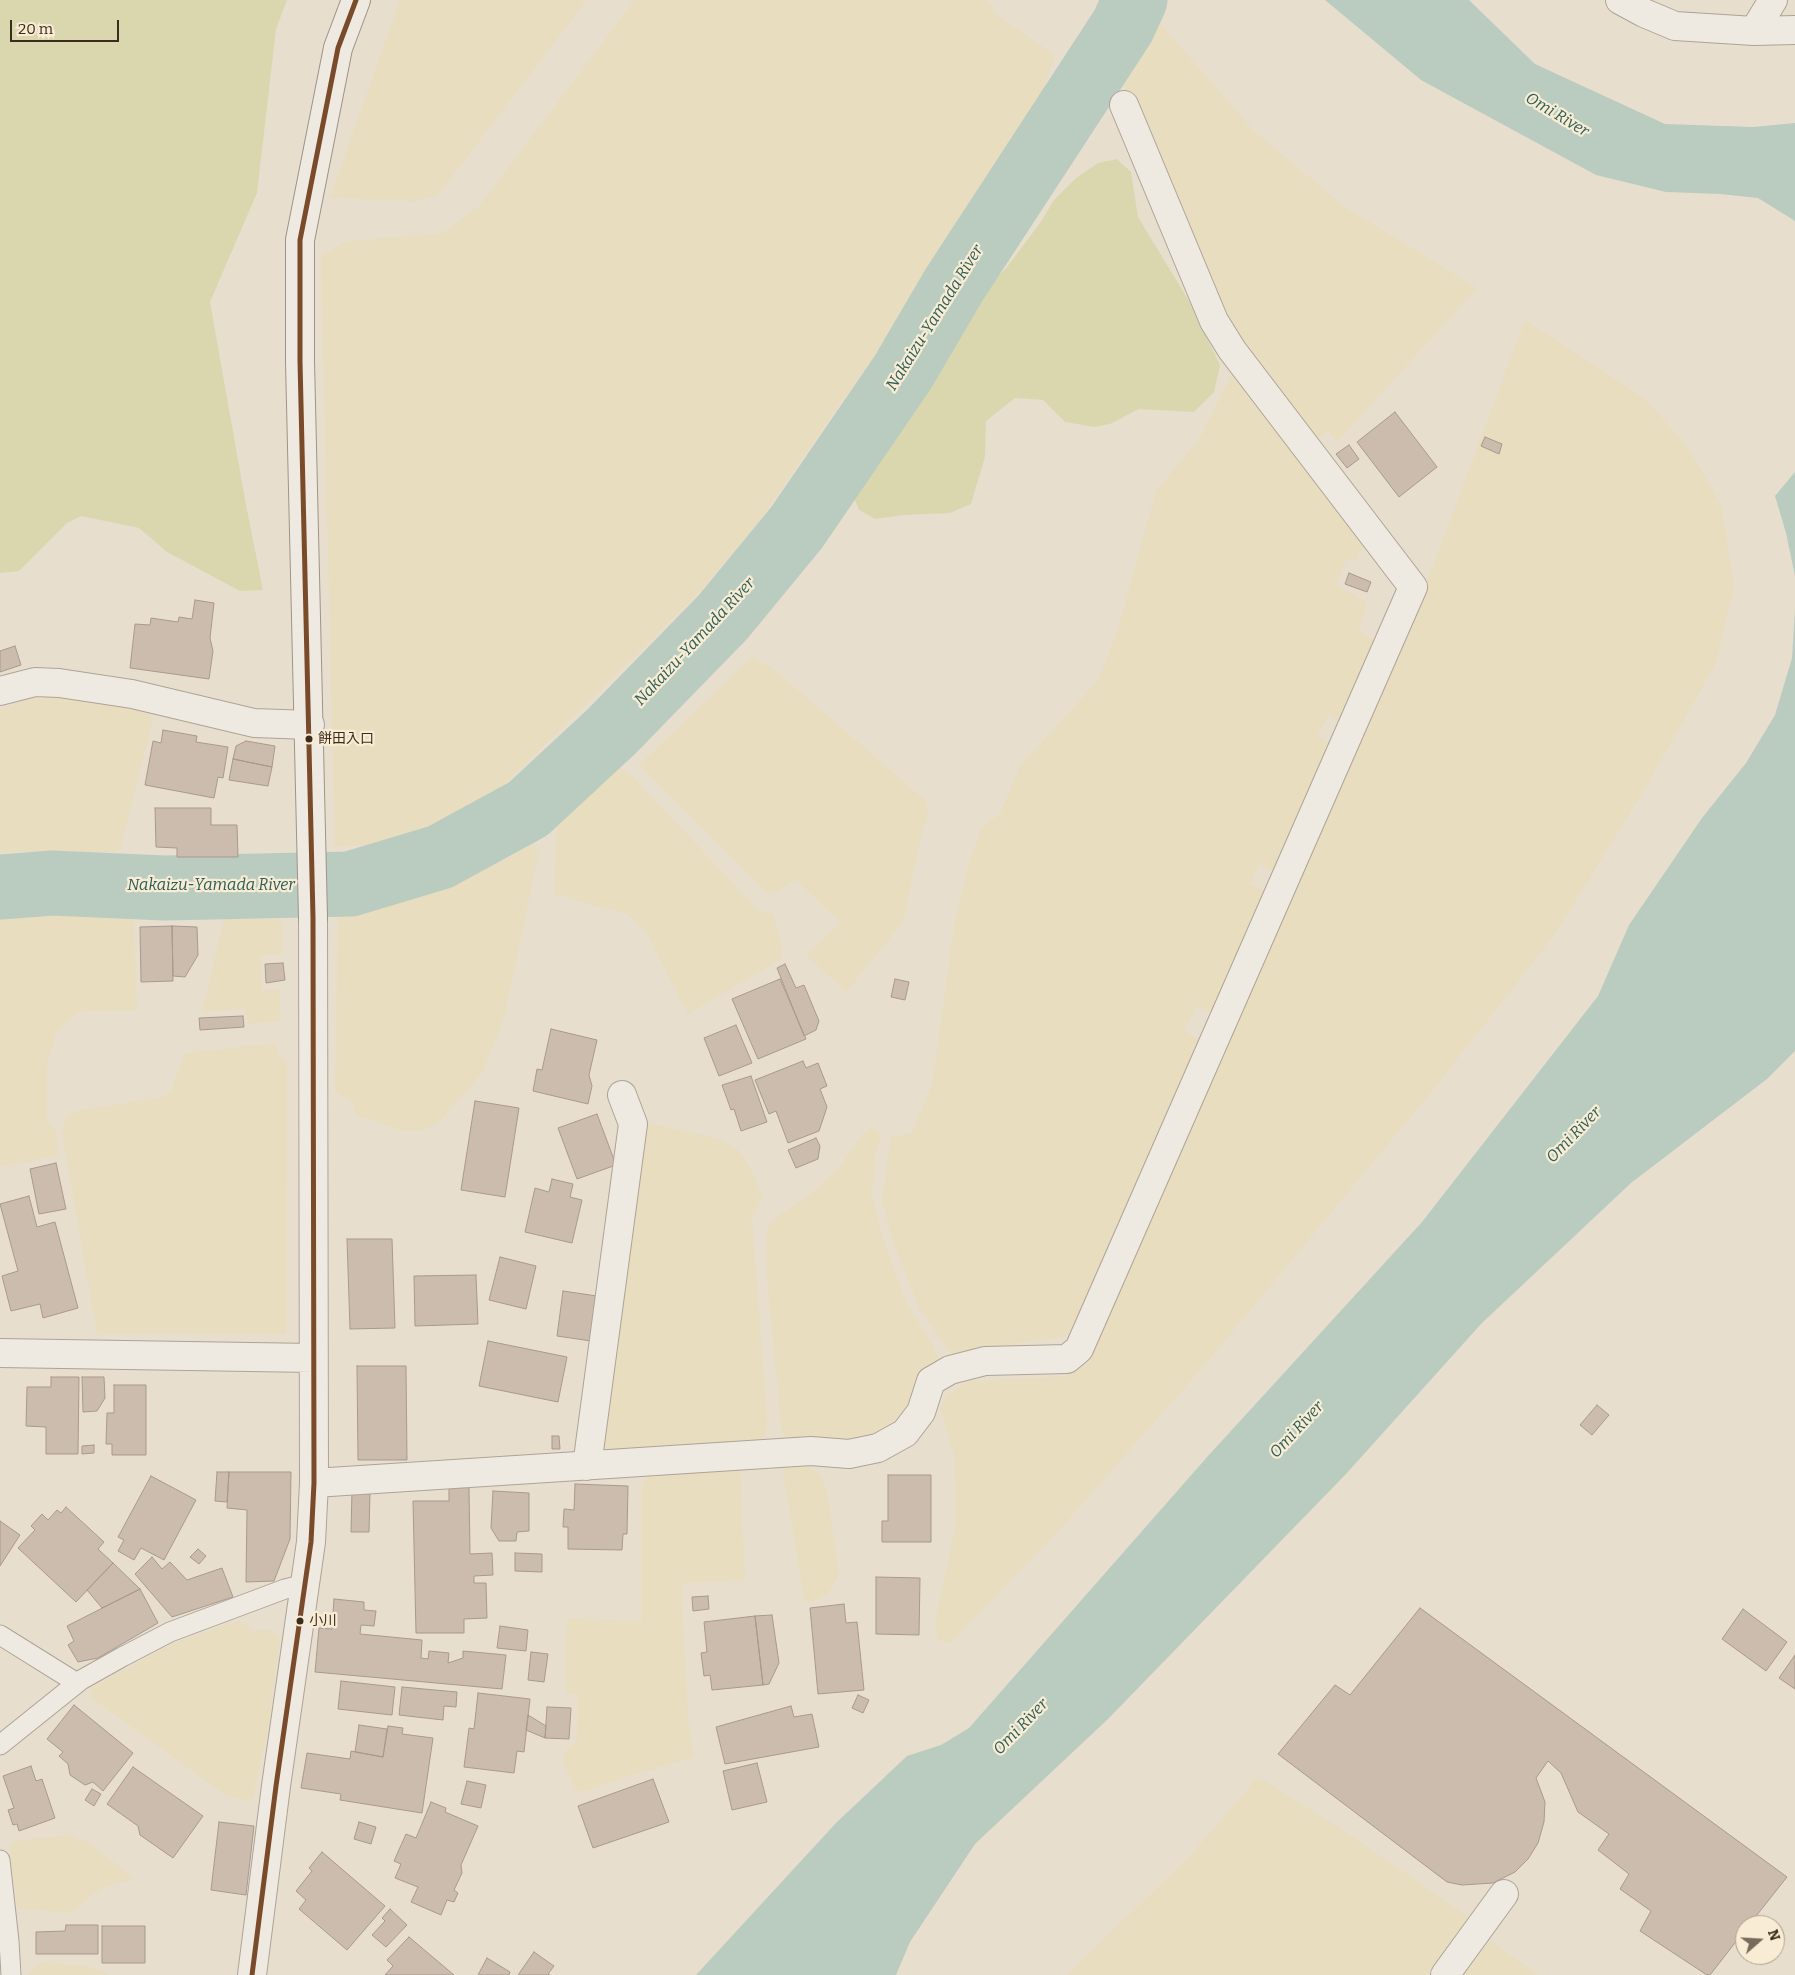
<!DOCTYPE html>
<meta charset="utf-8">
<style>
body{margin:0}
#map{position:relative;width:1795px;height:1975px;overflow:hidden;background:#e8dece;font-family:Bitter,serif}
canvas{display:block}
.north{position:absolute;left:1735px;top:1915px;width:50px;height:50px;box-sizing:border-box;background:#f9ecd4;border:1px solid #ae9f8b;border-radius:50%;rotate:71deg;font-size:14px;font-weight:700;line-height:20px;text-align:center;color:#3d2b1d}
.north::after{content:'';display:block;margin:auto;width:18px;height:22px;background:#796a5b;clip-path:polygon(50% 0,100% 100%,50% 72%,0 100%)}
.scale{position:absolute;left:10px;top:20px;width:109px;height:22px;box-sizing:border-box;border:2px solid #3d2b1d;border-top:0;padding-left:6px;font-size:15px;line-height:18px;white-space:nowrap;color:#3d2b1d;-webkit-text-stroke:4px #f9ecd4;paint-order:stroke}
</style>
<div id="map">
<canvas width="1795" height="1975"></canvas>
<div class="north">N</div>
<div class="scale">20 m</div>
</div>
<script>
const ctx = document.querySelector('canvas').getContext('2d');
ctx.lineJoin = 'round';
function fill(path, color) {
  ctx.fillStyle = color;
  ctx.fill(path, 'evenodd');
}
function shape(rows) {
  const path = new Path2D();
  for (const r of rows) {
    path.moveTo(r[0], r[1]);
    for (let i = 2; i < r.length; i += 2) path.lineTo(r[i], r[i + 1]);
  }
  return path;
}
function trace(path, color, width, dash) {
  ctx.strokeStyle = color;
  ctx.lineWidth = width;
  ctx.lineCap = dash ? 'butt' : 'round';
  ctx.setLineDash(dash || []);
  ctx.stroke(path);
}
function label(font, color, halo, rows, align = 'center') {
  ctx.font = font + ' Bitter,"Noto Sans JP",serif';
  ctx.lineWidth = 4.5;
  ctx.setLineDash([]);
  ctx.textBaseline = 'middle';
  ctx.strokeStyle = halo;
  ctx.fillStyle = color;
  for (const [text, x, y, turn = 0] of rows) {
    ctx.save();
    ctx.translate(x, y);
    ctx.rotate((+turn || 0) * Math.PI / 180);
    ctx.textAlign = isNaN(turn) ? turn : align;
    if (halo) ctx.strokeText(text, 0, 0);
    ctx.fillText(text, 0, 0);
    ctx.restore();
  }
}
const farmland = shape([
 [400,0,587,0,437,196,414,201,330,198],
 [635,0,987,0,998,16,1055,55,1041,98,912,301,757,524,700,592,500,789,453,817,377,844,335,847,321,257,344,242,443,233,480,205],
 [1157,20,1255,132,1345,207,1477,288,1337,442,1328,430,1317,439,1228,325,1165,173,1121,80],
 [1525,320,1644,398,1687,446,1721,504,1734,587,1716,663,1646,787,1555,934,1433,1090,1208,1361,1054,1536,950,1643,938,1640,935,1623,956,1523,955,1458,940,1407,947,1396,968,1381,1065,1376,1088,1364,1422,595],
 [1232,374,1364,544,1355,561,1347,558,1336,585,1367,602,1359,630,1376,643,1343,723,1329,715,1317,736,1333,745,1276,872,1259,865,1250,884,1266,892,1216,1014,1197,1006,1184,1031,1203,1042,1068,1336,950,1353,920,1309,894,1245,882,1201,891,1136,911,1135,932,1086,954,928,968,866,982,827,1000,814,1020,766,1097,682,1118,630,1156,491,1200,438],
 [752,657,772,668,926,801,928,817,922,831,903,922,846,992,806,955,841,923,795,879,774,893,766,892,639,765],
 [74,696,147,710,153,719,120,849,114,852,0,852,0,709,31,698],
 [618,766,632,776,758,910,773,914,782,946,781,959,688,1014,646,932,627,914,554,894,557,825],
 [534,845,537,851,537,861,504,1018,482,1073,438,1123,420,1131,396,1129,357,1115,351,1101,335,1092,338,917,443,886,485,869,512,856,525,846],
 [134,912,137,1010,82,1011,69,1019,56,1033,47,1064,47,1124,56,1129,58,1155,0,1167,0,919,29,915],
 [225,916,282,920,282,954,261,955,262,991,280,990,280,1021,247,1024,246,1009,202,1011],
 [276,1044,279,1054,287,1062,286,1334,97,1333,62,1133,64,1123,69,1115,80,1110,158,1098,170,1093,184,1055,193,1052],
 [643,1122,718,1139,732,1145,742,1154,757,1181,762,1198,752,1217,767,1420,766,1435,758,1445,607,1453,602,1446],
 [871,1128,879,1131,880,1138,875,1155,872,1194,883,1238,905,1300,933,1346,939,1360,925,1367,915,1396,903,1417,885,1433,832,1443,787,1436,782,1434,767,1276,766,1235,770,1223,781,1214,807,1197,838,1169,864,1132],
 [787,1461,808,1465,819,1474,827,1492,839,1575,828,1593,812,1602,805,1602,782,1468],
 [740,1468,745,1580,681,1583,688,1720,694,1756,580,1792,575,1788,563,1763,564,1752,577,1741,578,1695,566,1693,567,1619,642,1621,642,1487,650,1472],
 [239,1620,253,1631,271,1631,280,1638,268,1729,253,1798,245,1800,225,1795,92,1698,92,1687,172,1644],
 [1258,1777,1340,1828,1470,1918,1427,1975,1067,1975,1190,1856],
 [70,1835,88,1842,134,1878,106,1887,90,1896,72,1913,18,1909,9,1845,16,1841],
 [1490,1940,1538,1975,1463,1975],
 [41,1962,95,1968,110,1975,27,1975]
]);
const green = shape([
 [0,0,287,0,276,29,257,193,210,302,246,505,263,590,240,591,167,552,139,528,81,516,67,523,19,571,0,573],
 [1117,159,1131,172,1138,217,1189,301,1220,365,1214,392,1194,412,1139,409,1110,424,1094,427,1065,422,1043,400,1015,398,986,421,985,457,971,504,950,513,904,515,875,519,859,510,849,486,861,451,883,434,919,386,950,327,973,312,984,291,1007,267,1040,223,1054,200,1075,179,1098,163]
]);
const water = shape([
 [1325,0,1469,0,1535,64,1665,124,1753,127,1795,123,1795,221,1758,198,1720,194,1666,192,1596,175,1421,80],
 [1795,472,1795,576,1786,533,1775,496],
 [1795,609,1795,1051,1767,1079,1631,1183,1482,1323,1346,1474,1108,1719,975,1844,910,1942,896,1975,696,1975,836,1823,907,1756,941,1745,969,1728,1208,1456,1422,1222,1598,996,1629,925,1702,818,1746,763,1775,715,1792,658]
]);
const river = shape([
 [0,887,52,883,165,888,350,884,440,857,528,809,612,731,723,617,797,527,903,372,954,285,1123,26,1135,0]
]);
const building = shape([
 [1395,412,1437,467,1399,497,1357,442,1395,412],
 [1485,437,1502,444,1499,454,1481,446,1485,437],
 [1349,445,1359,459,1347,468,1336,454,1349,445],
 [1349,573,1371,582,1367,592,1345,584,1349,573],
 [195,600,214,603,210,638,213,651,209,679,130,668,135,624,150,625,151,618,178,622,179,617,192,619,195,600],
 [15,646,21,665,0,672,0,651,15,646],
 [163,730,197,736,196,742,228,747,223,778,218,777,214,798,145,785,153,741,161,743,163,730],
 [246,741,275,746,272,767,233,759,236,746,246,741],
 [233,759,272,767,268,786,229,780,233,759],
 [155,808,211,808,211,825,237,825,238,857,177,857,177,848,156,847,155,808],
 [172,926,173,981,141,982,140,927,172,926],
 [172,926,197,927,198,955,185,977,173,976,172,926],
 [283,963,285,980,266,983,265,964,283,963],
 [785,964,796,988,804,985,819,1021,816,1030,804,1036,777,968,785,964],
 [780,979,806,1039,758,1059,732,999,780,979],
 [895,979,909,982,905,1000,891,997,895,979],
 [243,1016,244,1027,200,1030,199,1018,243,1016],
 [736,1025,752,1063,719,1076,704,1038,736,1025],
 [551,1029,597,1040,589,1075,592,1086,588,1104,533,1091,537,1069,542,1070,551,1029],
 [803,1061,806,1068,818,1063,827,1086,820,1089,827,1107,819,1131,788,1143,776,1111,769,1114,755,1080,803,1061],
 [751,1076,767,1122,741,1131,734,1109,731,1110,722,1085,751,1076],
 [475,1101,519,1108,505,1197,461,1190,475,1101],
 [597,1114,616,1165,577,1179,558,1128,597,1114],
 [816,1138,820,1146,818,1159,796,1168,788,1150,816,1138],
 [56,1163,66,1209,39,1214,30,1169,56,1163],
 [552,1179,573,1184,570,1197,582,1200,572,1243,525,1232,535,1188,549,1192,552,1179],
 [29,1196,37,1227,55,1222,78,1308,43,1318,40,1304,11,1311,2,1276,18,1271,0,1204,29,1196],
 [347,1239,392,1239,395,1328,350,1329,347,1239],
 [500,1257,536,1266,526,1309,489,1300,500,1257],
 [476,1275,478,1324,415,1326,414,1276,476,1275],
 [563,1291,597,1296,591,1341,557,1336,563,1291],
 [488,1341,567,1357,558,1402,479,1386,488,1341],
 [357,1366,406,1366,407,1460,358,1460,357,1366],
 [51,1377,79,1377,78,1454,46,1454,46,1427,26,1426,27,1387,51,1387,51,1377],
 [82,1377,104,1377,105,1398,97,1411,83,1412,82,1377],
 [114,1385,146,1385,146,1455,112,1455,112,1444,106,1444,107,1413,114,1413,114,1385],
 [1597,1405,1609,1415,1592,1435,1580,1425,1597,1405],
 [552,1436,559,1436,560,1449,552,1449,552,1436],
 [94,1445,94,1453,82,1454,82,1446,94,1445],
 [217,1472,229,1472,227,1502,215,1501,217,1472],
 [229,1472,291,1472,290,1539,274,1581,246,1582,247,1510,227,1508,229,1472],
 [888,1475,931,1475,931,1542,882,1542,882,1521,888,1521,888,1475],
 [151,1476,196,1500,164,1560,141,1548,134,1560,118,1551,124,1540,118,1537,151,1476],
 [575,1484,628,1486,627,1534,623,1534,622,1550,568,1549,568,1527,563,1527,564,1509,574,1510,575,1484],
 [469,1487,470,1554,492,1553,493,1575,474,1576,474,1583,486,1583,487,1618,464,1619,464,1633,416,1633,413,1501,449,1501,449,1488,469,1487],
 [352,1491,370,1491,369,1532,351,1532,352,1491],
 [493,1491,529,1493,529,1531,517,1532,516,1541,499,1541,491,1528,493,1491],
 [66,1507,104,1542,98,1549,113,1563,76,1602,18,1548,35,1530,31,1526,42,1514,48,1520,57,1510,61,1513,66,1507],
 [0,1521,20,1535,0,1566,0,1521],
 [198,1549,206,1556,199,1564,190,1557,198,1549],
 [515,1553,542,1554,542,1572,515,1571,515,1553],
 [152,1557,162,1569,170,1562,187,1580,222,1568,233,1597,172,1617,135,1574,152,1557],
 [113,1563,140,1589,102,1608,87,1590,113,1563],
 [876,1577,920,1578,919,1635,876,1634,876,1577],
 [140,1589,158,1623,98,1658,78,1662,68,1645,74,1641,67,1626,140,1589],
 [708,1596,709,1609,693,1611,692,1597,708,1596],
 [334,1599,364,1602,364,1610,376,1611,374,1626,361,1625,360,1634,422,1640,421,1658,428,1659,429,1651,449,1653,448,1663,463,1658,463,1651,506,1655,502,1689,315,1672,319,1628,332,1629,334,1599],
 [844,1604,846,1623,857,1622,864,1690,818,1694,810,1608,844,1604],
 [1420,1608,1787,1877,1749,1925,1745,1925,1745,1930,1710,1975,1707,1975,1640,1931,1651,1911,1620,1889,1629,1874,1598,1850,1609,1834,1578,1812,1561,1773,1548,1761,1536,1778,1545,1802,1544,1822,1538,1843,1528,1859,1515,1872,1493,1883,1462,1885,1447,1882,1278,1754,1335,1685,1350,1695,1420,1608],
 [1743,1609,1787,1642,1766,1671,1722,1639,1743,1609],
 [772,1615,779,1663,769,1684,763,1685,755,1616,772,1615],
 [755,1616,763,1685,712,1690,710,1675,704,1676,701,1653,707,1652,704,1622,755,1616],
 [500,1626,528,1630,526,1651,497,1648,500,1626],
 [531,1652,548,1654,544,1682,528,1680,531,1652],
 [1795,1655,1795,1689,1779,1678,1795,1655],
 [341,1681,395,1687,392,1715,338,1709,341,1681],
 [402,1687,457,1692,456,1707,444,1706,443,1720,399,1715,402,1687],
 [478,1693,530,1699,524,1752,517,1751,514,1773,464,1767,469,1728,474,1729,478,1693],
 [858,1695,869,1700,863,1713,852,1708,858,1695],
 [74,1705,133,1753,103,1791,93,1782,85,1785,70,1775,68,1764,59,1756,63,1752,47,1739,74,1705],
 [791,1706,794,1717,812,1714,819,1747,725,1764,716,1727,791,1706],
 [547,1707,571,1708,569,1739,545,1738,547,1707],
 [528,1715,546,1726,545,1738,526,1730,528,1715],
 [359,1725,387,1729,383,1757,355,1752,359,1725],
 [388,1726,403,1728,402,1734,433,1738,422,1813,340,1800,341,1794,301,1788,307,1753,350,1759,351,1751,383,1757,388,1726],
 [757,1763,767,1802,732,1810,723,1771,757,1763],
 [31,1766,36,1781,42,1779,55,1818,19,1831,17,1824,13,1825,8,1810,14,1808,3,1776,31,1766],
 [133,1767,203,1816,173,1858,140,1835,138,1826,107,1804,133,1767],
 [653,1779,669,1822,593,1848,578,1806,653,1779],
 [467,1781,486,1785,481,1808,461,1804,467,1781],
 [92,1789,101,1794,94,1806,85,1800,92,1789],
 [431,1802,446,1808,445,1812,478,1826,461,1865,462,1873,454,1890,458,1893,454,1902,447,1900,441,1915,411,1902,418,1887,395,1878,401,1864,394,1861,406,1834,416,1838,431,1802],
 [219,1822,254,1826,246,1895,211,1890,219,1822],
 [359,1822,376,1827,371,1844,354,1839,359,1822],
 [322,1852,385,1906,347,1950,299,1909,306,1900,296,1891,312,1871,309,1868,322,1852],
 [390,1909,407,1925,386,1947,372,1935,385,1921,382,1918,390,1909],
 [66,1925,98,1925,98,1954,36,1954,36,1932,65,1931,66,1925],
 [102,1926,145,1926,145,1963,102,1963,102,1926],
 [409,1937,454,1975,385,1975,393,1966,387,1960,409,1937],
 [534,1952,554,1966,548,1974,550,1975,518,1975,534,1952],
 [487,1958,510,1972,509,1975,478,1975,487,1958]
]);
const lane = shape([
 [0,1635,77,1683],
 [0,1745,81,1680,122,1657,170,1632,285,1589,305,1584],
 [0,1860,9,1941,11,1975]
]);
const street = shape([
 [1620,0,1644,13,1675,26,1754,31,1795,30],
 [1754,31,1773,0],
 [0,691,35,682,59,683,132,694,254,723,310,725],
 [0,1353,313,1358],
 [587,1466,633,1124,622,1095],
 [314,1483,811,1451,849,1454,878,1448,905,1433,921,1412,931,1381,950,1370,985,1361,1067,1359,1079,1349,1413,587,1232,350,1214,321,1124,105],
 [252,1975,276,1786,311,1542,314,1483,313,918],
 [1445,1975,1504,1894]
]);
const secondary = shape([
 [313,918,300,361,300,240,338,48,356,0]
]);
const bus1 = shape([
 [252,1975,276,1786,311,1542,314,1483,313,918,300,361,300,240,338,48,356,0]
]);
const markers = [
 [309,739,4.5,"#3d2b1d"],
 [300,1621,4.5,"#3d2b1d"]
];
const busNames = [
 ["餅田入口",318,739],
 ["小川",309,1621]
];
const waterNames = [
 ["Omi River",1557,115,31],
 ["Nakaizu-Yamada River",935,318,-58],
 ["Nakaizu-Yamada River",695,642,-47],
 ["Nakaizu-Yamada River",211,886],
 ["Omi River",1574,1135,-46],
 ["Omi River",1297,1430,-47],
 ["Omi River",1021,1727,-46]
];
fill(farmland, '#e8ddbe');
fill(green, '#dad7af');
fill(water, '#baccc0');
trace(river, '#baccc0', 65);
fill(building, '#ccbcae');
trace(building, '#a9998d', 1);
trace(lane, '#ada397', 21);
trace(street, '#ada397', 30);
trace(secondary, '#9d9386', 30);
trace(lane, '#efeae1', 19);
trace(street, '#efeae1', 28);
trace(secondary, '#efeae1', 28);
trace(bus1, '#7a4b2a', 5);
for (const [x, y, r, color] of markers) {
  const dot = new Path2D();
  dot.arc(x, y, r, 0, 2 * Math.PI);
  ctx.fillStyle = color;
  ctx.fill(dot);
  trace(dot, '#f9ecd4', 2);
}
label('14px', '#3d2b1d', '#f9ecd4', busNames, 'left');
label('italic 16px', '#2b5e58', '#f9ecd4', waterNames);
</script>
